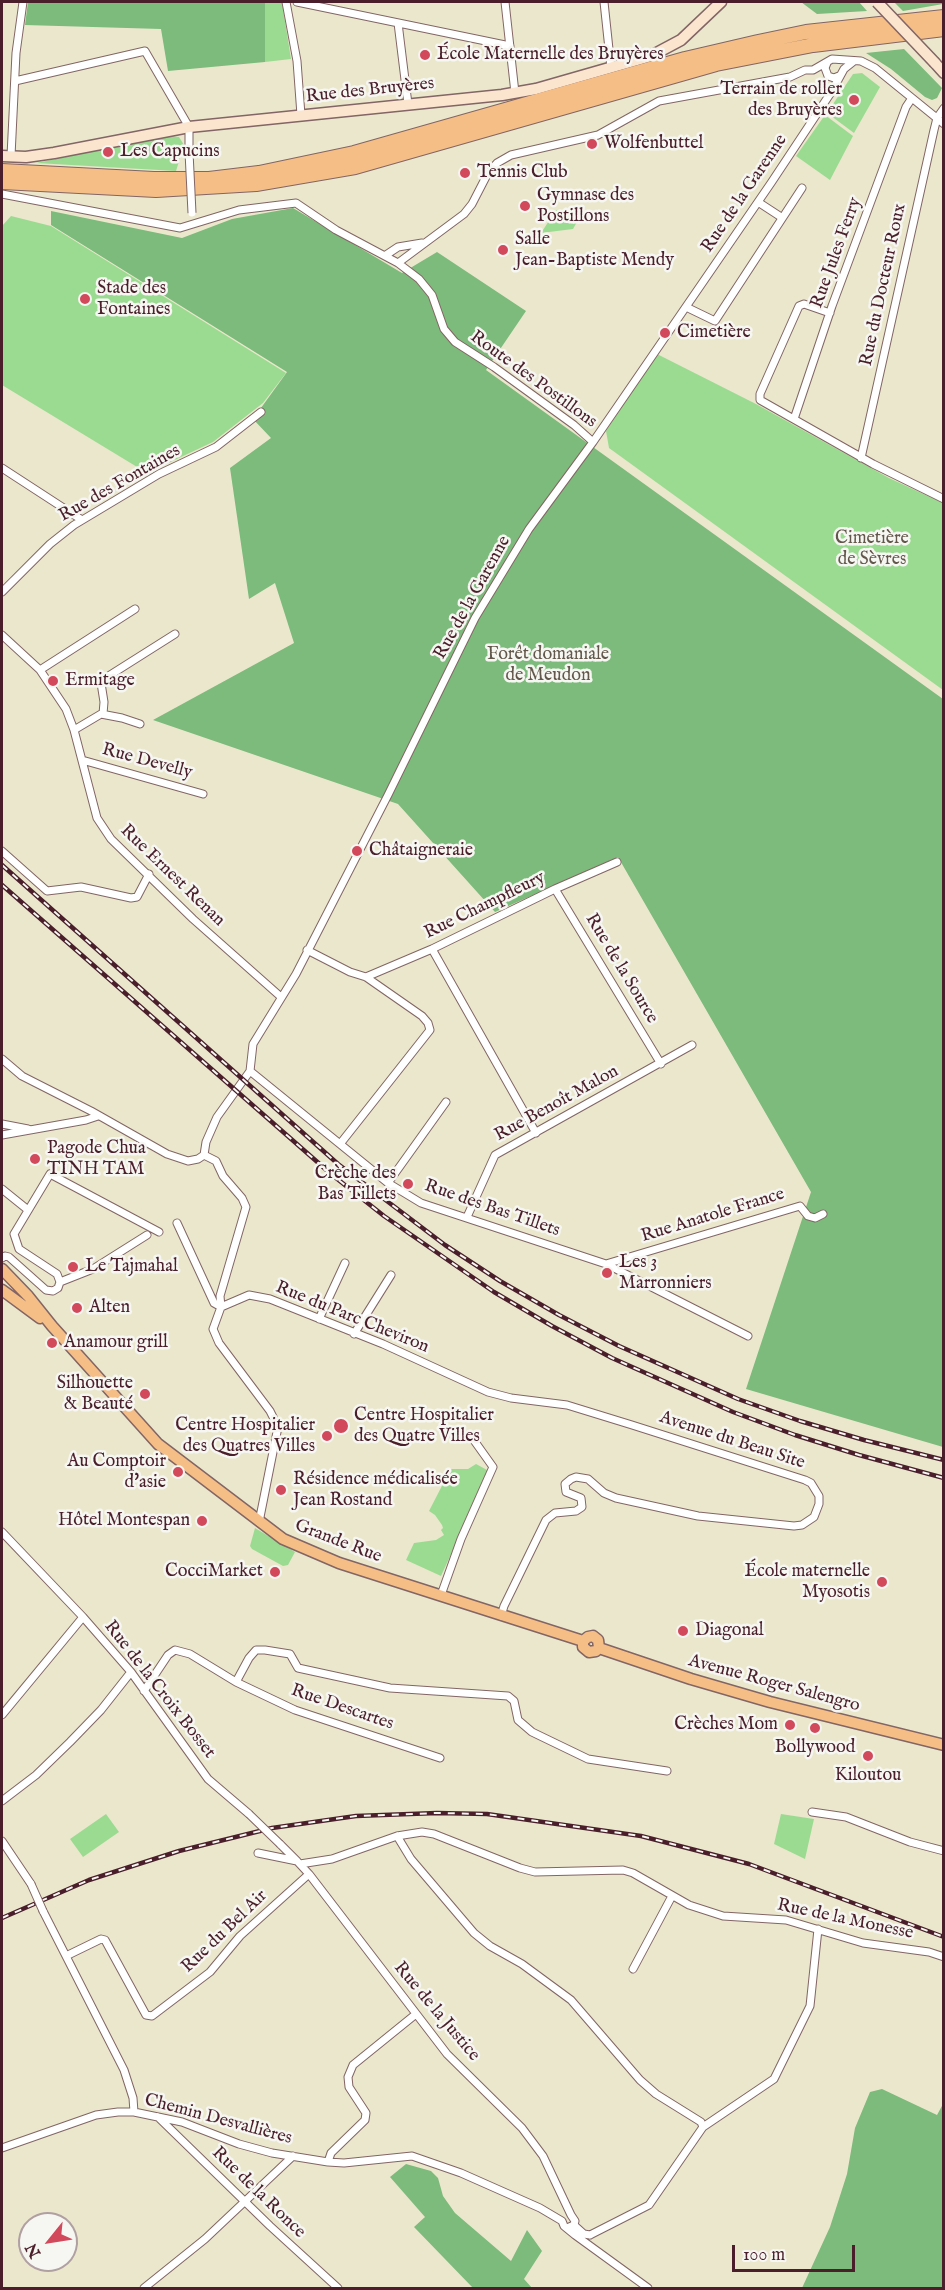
<!DOCTYPE html>
<meta charset="utf-8">
<style>
body{margin:0}
#map{position:relative;width:945px;height:2290px;overflow:hidden;background:#ebe7cd;font-family:"IM FELL English",serif}
canvas{display:block}
.frame{position:absolute;inset:0;border:3px solid #4a1f2b;pointer-events:none}
.north{position:absolute;left:18px;top:2212px;width:60px;height:60px;box-sizing:border-box;background:#f6f6f2;border:2px solid #b1a0a2;border-radius:50%;rotate:240deg;font-size:16px;font-weight:700;line-height:24px;text-align:center;color:#4a1f2b}
.north::after{content:'';display:block;margin:auto;width:21px;height:27px;background:#d1495b;clip-path:polygon(50% 0,100% 100%,50% 72%,0 100%)}
.scale{position:absolute;left:732px;top:2245px;width:123px;height:27px;box-sizing:border-box;border:3px solid #4a1f2b;border-top:0;padding-left:8px;font-size:18px;line-height:21px;white-space:nowrap;color:#4a1f2b;-webkit-text-stroke:4px #f6f6f2;paint-order:stroke}
</style>
<div id="map">
<canvas width="945" height="2290"></canvas>
<div class="frame"></div>
<div class="north">N</div>
<div class="scale">100 m</div>
</div>
<script>
const ctx = document.querySelector('canvas').getContext('2d');
ctx.lineJoin = 'round';
function fill(path, color) {
  ctx.fillStyle = color;
  ctx.fill(path, 'evenodd');
}
function shape(rows) {
  const path = new Path2D();
  for (const r of rows) {
    path.moveTo(r[0], r[1]);
    for (let i = 2; i < r.length; i += 2) path.lineTo(r[i], r[i + 1]);
  }
  return path;
}
function trace(path, color, width, dash) {
  ctx.strokeStyle = color;
  ctx.lineWidth = width;
  ctx.lineCap = dash ? 'butt' : 'round';
  ctx.setLineDash(dash || []);
  ctx.stroke(path);
}
function label(font, color, halo, rows, align = 'center') {
  ctx.font = font + ' "IM FELL English",serif';
  ctx.lineWidth = 5;
  ctx.setLineDash([]);
  ctx.textBaseline = 'middle';
  ctx.strokeStyle = halo;
  ctx.fillStyle = color;
  for (const [text, x, y, turn = 0] of rows) {
    ctx.save();
    ctx.translate(x, y);
    ctx.rotate((+turn || 0) * Math.PI / 180);
    ctx.textAlign = isNaN(turn) ? turn : align;
    if (halo) ctx.strokeText(text, 0, 0);
    ctx.fillText(text, 0, 0);
    ctx.restore();
  }
}
const green = shape([
 [265,2,282,2,291,59,265,62],
 [862,73,880,87,854,133,827,113,853,74],
 [825,115,853,136,830,180,796,156],
 [170,136,179,137,184,145,176,171,36,163],
 [556,210,564,215,569,214,578,220,573,229,541,233],
 [11,216,51,226,286,373,263,403,213,442,147,473,2,385,2,226],
 [657,354,756,404,889,478,943,503,943,690,609,448,606,431],
 [476,1464,489,1471,441,1576,406,1560,414,1543,436,1540,444,1535,441,1530,443,1528,442,1525,435,1515,429,1511,446,1478,445,1469,468,1469],
 [255,1528,295,1552,288,1565,283,1566,252,1549,250,1546],
 [106,1814,119,1832,83,1857,70,1839],
 [781,1814,814,1819,805,1859,774,1844]
]);
const forest = shape([
 [28,2,265,2,265,62,168,71,161,29,25,25],
 [801,2,859,2,867,11,817,14],
 [894,2,943,2,943,4,903,11],
 [904,49,942,88,937,98,932,100,925,97,891,69,866,53],
 [293,208,402,273,437,252,526,311,486,370,943,699,943,1447,746,1389,811,1192,618,857,495,912,398,804,153,720,294,643,275,583,249,599,230,468,271,438,253,419,287,372,51,225,51,211,182,238,232,219],
 [882,2089,937,2115,943,2104,943,2288,802,2288,830,2227,847,2174,855,2128,870,2092],
 [406,2164,431,2171,438,2178,443,2196,455,2213,511,2261,527,2230,542,2251,524,2279,532,2288,473,2288,414,2227,425,2217,390,2177]
]);
const street = shape([
 [286,2,297,61,301,115],
 [297,2,510,46],
 [505,2,515,93],
 [604,2,611,68],
 [398,23,408,104],
 [827,63,825,68,828,76,834,78,839,76],
 [15,81,145,51,189,127,189,152],
 [11,156,16,53,23,2],
 [2,194,180,228,239,210,296,203,336,230,398,263,419,279,432,295,444,329,455,342,494,367,574,425,593,442],
 [758,202,781,217],
 [386,255,398,247,422,243],
 [398,263,464,214,472,204,488,173,497,163,511,155,598,135,659,101,790,77,805,70,813,70,832,59,861,61,875,68,944,124],
 [686,307,715,321,802,188],
 [830,313,804,304,799,306,760,394,760,400,873,464,944,499],
 [794,419,832,306,906,107,912,98],
 [861,458,934,130,937,118,944,108],
 [2,468,82,520],
 [2,592,50,544,74,525,159,474,216,447,261,412],
 [2,635,40,670,66,709,74,730,97,818,111,839,193,919,281,997],
 [40,670,135,609],
 [103,714,104,702,101,683,107,677,175,634],
 [74,730,101,714,122,718,140,724],
 [82,760,203,794],
 [2,851,47,891,81,887,131,898,137,897,149,874],
 [555,889,661,1064],
 [432,949,536,1133],
 [307,950,350,972,366,977,422,1016,428,1023,430,1030,340,1144],
 [366,977,432,949,555,889,617,862],
 [2,1059,22,1076,91,1111,167,1154,188,1161,198,1159,204,1155],
 [250,1071,388,1183,421,1203,606,1264,748,1336],
 [2,1124,28,1129],
 [2,1135,86,1120,98,1116],
 [204,1155,206,1142,217,1117,250,1071,253,1044,296,974,388,795,475,618,529,529,593,442,771,183,832,91,844,69,854,61],
 [204,1155,216,1161,223,1176,242,1198,246,1207,220,1296,221,1307],
 [388,1183,446,1102],
 [2,1189,28,1210],
 [467,1217,495,1155,692,1045],
 [177,1223,214,1303,221,1307],
 [2,1258,5,1256,9,1257,46,1290,53,1291,58,1288,60,1282,57,1274,19,1249,14,1234,50,1174,159,1232],
 [606,1264,800,1206,808,1216,815,1218,823,1214],
 [60,1282,93,1269,147,1235],
 [319,1319,345,1263],
 [354,1334,391,1275],
 [259,1522,278,1427,270,1411,219,1343,213,1329,221,1307,249,1295,270,1299,383,1344,488,1392,511,1398,567,1405,632,1425,805,1480,811,1483,819,1496,819,1504,814,1517,802,1525,794,1526,698,1516,616,1498,604,1493,588,1479,576,1477,571,1479,565,1484,566,1492,581,1498,582,1507,576,1511,555,1513,546,1520,504,1606,501,1616],
 [2,1532,83,1617,131,1672,208,1779,249,1814],
 [441,1595,461,1539,493,1467,473,1439,460,1435],
 [236,1682,295,1710,440,1758],
 [144,1691,168,1655,175,1650,190,1654,236,1682,249,1658,256,1650,265,1650,290,1654,298,1668,390,1688,508,1696,514,1701,518,1720,532,1732,588,1759,667,1771],
 [2,1715,83,1617],
 [2,1801,36,1775,70,1742,101,1710,131,1672],
 [812,1812,846,1817,910,1842,944,1851],
 [397,1836,411,1859,474,1933,490,1946,522,1964,571,2000,640,2080,656,2094,701,2122,703,2127],
 [2,1841,31,1884],
 [280,1844,297,1861],
 [258,1853,297,1861,309,1874,447,2054,522,2128,543,2156,571,2215],
 [300,1864,332,1859,397,1836,422,1832,434,1834,520,1868,535,1872,623,1870,633,1873,689,1905,723,1916,786,1920,863,1943,929,1952,944,1957],
 [43,1911,124,2070,133,2098,134,2112],
 [66,1956,101,1939,105,1940,146,2015,152,2016,210,1972,240,1936,309,1874],
 [633,1969,672,1896],
 [158,2117,270,2226,338,2288],
 [2,2148,96,2115,118,2112,134,2112,182,2122,239,2144,272,2153,328,2162,344,2163,412,2156,461,2173,540,2208,562,2221,564,2226,575,2235,648,2288],
 [328,2162,331,2153,365,2120,366,2113,349,2087,348,2077,353,2065,416,2014],
 [574,2225,584,2234,590,2235],
 [567,2228,574,2225,575,2221,571,2215],
 [590,2235,649,2205,703,2127,774,2079,810,2006,818,1929],
 [144,2288,205,2239,293,2156]
]);
const secondary = shape([
 [935,63,944,73],
 [2,156,26,157,54,153,189,127,502,95,536,89,651,56,681,40,721,2]
]);
const primary = shape([
 [2,1269,28,1296,52,1326,158,1444,283,1539,339,1563,583,1641],
 [2,1290,40,1318],
 [583,1641,588,1637,593,1636,598,1640,599,1648],
 [583,1641,583,1647,589,1652,596,1651,599,1648],
 [599,1648,691,1679,770,1702,944,1745]
]);
const highway = shape([
 [2,171,154,179,209,179,259,173,354,153,685,59,758,42,806,32,944,17],
 [2,182,156,190,256,184,355,167,716,64,813,45,944,29]
]);
const rail = shape([
 [2,865,338,1164,445,1245,500,1281,559,1315,619,1346,738,1399,800,1421,864,1440,944,1460],
 [2,885,331,1174,384,1216,494,1292,552,1326,612,1358,733,1412,795,1435,859,1455,944,1478],
 [2,1918,89,1880,179,1851,272,1828,356,1816,437,1813,487,1814,641,1836,749,1864,944,1937]
]);
const streetBridge = shape([
 [189,152,192,213],
 [249,1814,280,1844],
 [31,1884,43,1911]
]);
const secondaryBridge = shape([
 [877,2,935,63]
]);
const markers = [
 [425,55,6,"#d1495b"],
 [854,100,6,"#d1495b"],
 [592,144,6,"#d1495b"],
 [108,152,6,"#d1495b"],
 [465,173,6,"#d1495b"],
 [525,206,6,"#d1495b"],
 [503,250,6,"#d1495b"],
 [85,299,6,"#d1495b"],
 [665,333,6,"#d1495b"],
 [53,681,6,"#d1495b"],
 [357,851,6,"#d1495b"],
 [35,1159,6,"#d1495b"],
 [408,1184,6,"#d1495b"],
 [73,1267,6,"#d1495b"],
 [607,1273,6,"#d1495b"],
 [77,1308,6,"#d1495b"],
 [52,1343,6,"#d1495b"],
 [145,1394,6,"#d1495b"],
 [341,1426,8,"#d1495b"],
 [327,1436,6,"#d1495b"],
 [178,1472,6,"#d1495b"],
 [281,1490,6,"#d1495b"],
 [202,1521,6,"#d1495b"],
 [275,1572,6,"#d1495b"],
 [882,1582,6,"#d1495b"],
 [683,1631,6,"#d1495b"],
 [790,1725,6,"#d1495b"],
 [815,1728,6,"#d1495b"],
 [868,1756,6,"#d1495b"]
];
const poiNames = [
 ["École Maternelle des Bruyères",437,55],
 ["Terrain de roller",842,90,"right"],
 ["des Bruyères",842,111,"right"],
 ["Wolfenbuttel",604,144],
 ["Les Capucins",120,152],
 ["Tennis Club",477,173],
 ["Gymnase des",537,196],
 ["Postillons",537,217],
 ["Salle",515,240],
 ["Jean-Baptiste Mendy",515,261],
 ["Stade des",97,289],
 ["Fontaines",97,310],
 ["Cimetière",677,333],
 ["Ermitage",65,681],
 ["Châtaigneraie",369,851],
 ["Pagode Chua",47,1149],
 ["TINH TAM",47,1170],
 ["Crèche des",396,1174,"right"],
 ["Bas Tillets",396,1195,"right"],
 ["Les 3",619,1263],
 ["Marronniers",619,1284],
 ["Le Tajmahal",85,1267],
 ["Alten",89,1308],
 ["Anamour grill",64,1343],
 ["Silhouette",133,1384,"right"],
 ["& Beauté",133,1405,"right"],
 ["Centre Hospitalier",354,1416],
 ["des Quatre Villes",354,1437],
 ["Centre Hospitalier",315,1426,"right"],
 ["des Quatres Villes",315,1447,"right"],
 ["Au Comptoir",166,1462,"right"],
 ["d'asie",166,1483,"right"],
 ["Résidence médicalisée",293,1480],
 ["Jean Rostand",293,1501],
 ["Hôtel Montespan",190,1521,"right"],
 ["CocciMarket",263,1572,"right"],
 ["École maternelle",870,1572,"right"],
 ["Myosotis",870,1593,"right"],
 ["Diagonal",695,1631],
 ["Crèches Mom",778,1725,"right"],
 ["Bollywood",815,1748,"center"],
 ["Kiloutou",868,1776,"center"]
];
const streetNames = [
 ["Rue des Bruyères",370,91,-6],
 ["Rue de la Garenne",745,194,-56],
 ["Rue Jules Ferry",837,253,-70],
 ["Rue du Docteur Roux",884,285,-78],
 ["Route des Postillons",533,380,36],
 ["Rue des Fontaines",120,484,-30],
 ["Rue de la Garenne",473,598,-61],
 ["Rue Develly",147,762,15],
 ["Rue Ernest Renan",172,876,44],
 ["Rue Champfleury",485,906,-26],
 ["Rue de la Source",621,969,59],
 ["Rue Benoît Malon",557,1104,-29],
 ["Rue des Bas Tillets",492,1209,19],
 ["Rue Anatole France",713,1216,-17],
 ["Rue du Parc Cheviron",352,1318,22],
 ["Avenue du Beau Site",732,1441,18],
 ["Grande Rue",338,1542,21],
 ["Avenue Roger Salengro",774,1684,15],
 ["Rue de la Croix Bosset",159,1690,52],
 ["Rue Descartes",342,1708,19],
 ["Rue de la Monesse",845,1920,12],
 ["Rue du Bel Air",225,1932,-44],
 ["Rue de la Justice",436,2012,50],
 ["Chemin Desvallières",218,2120,15],
 ["Rue de la Ronce",258,2193,44]
];
const parkNames = [
 ["Cimetière",872,539],
 ["de Sèvres",872,560],
 ["Forêt domaniale",548,655],
 ["de Meudon",548,676]
];
fill(green, '#9bdb91');
fill(forest, '#7cbb7b');
trace(street, '#826564', 9);
trace(secondary, '#826564', 13);
trace(primary, '#826564', 13);
trace(highway, '#826564', 16);
trace(street, '#fff', 7);
trace(secondary, '#fbe5cf', 10);
trace(primary, '#f6be87', 10);
trace(highway, '#f6be87', 14);
trace(rail, '#4a1f2b', 4.5);
trace(rail, '#f6f6f2', 2, [7]);
trace(streetBridge, '#826564', 9, []);
trace(secondaryBridge, '#826564', 13, []);
trace(streetBridge, '#fff', 7);
trace(secondaryBridge, '#fbe5cf', 10);
for (const [x, y, r, color] of markers) {
  const dot = new Path2D();
  dot.arc(x, y, r, 0, 2 * Math.PI);
  ctx.fillStyle = color;
  ctx.fill(dot);
  trace(dot, '#f6f6f2', 2);
}
label('18px', '#4a1f2b', '#f6f6f2', poiNames, 'left');
label('18px', '#4a1f2b', '#f6f6f2', streetNames);
label('18px', '#62574a', '#f6f6f2', parkNames);
</script>
